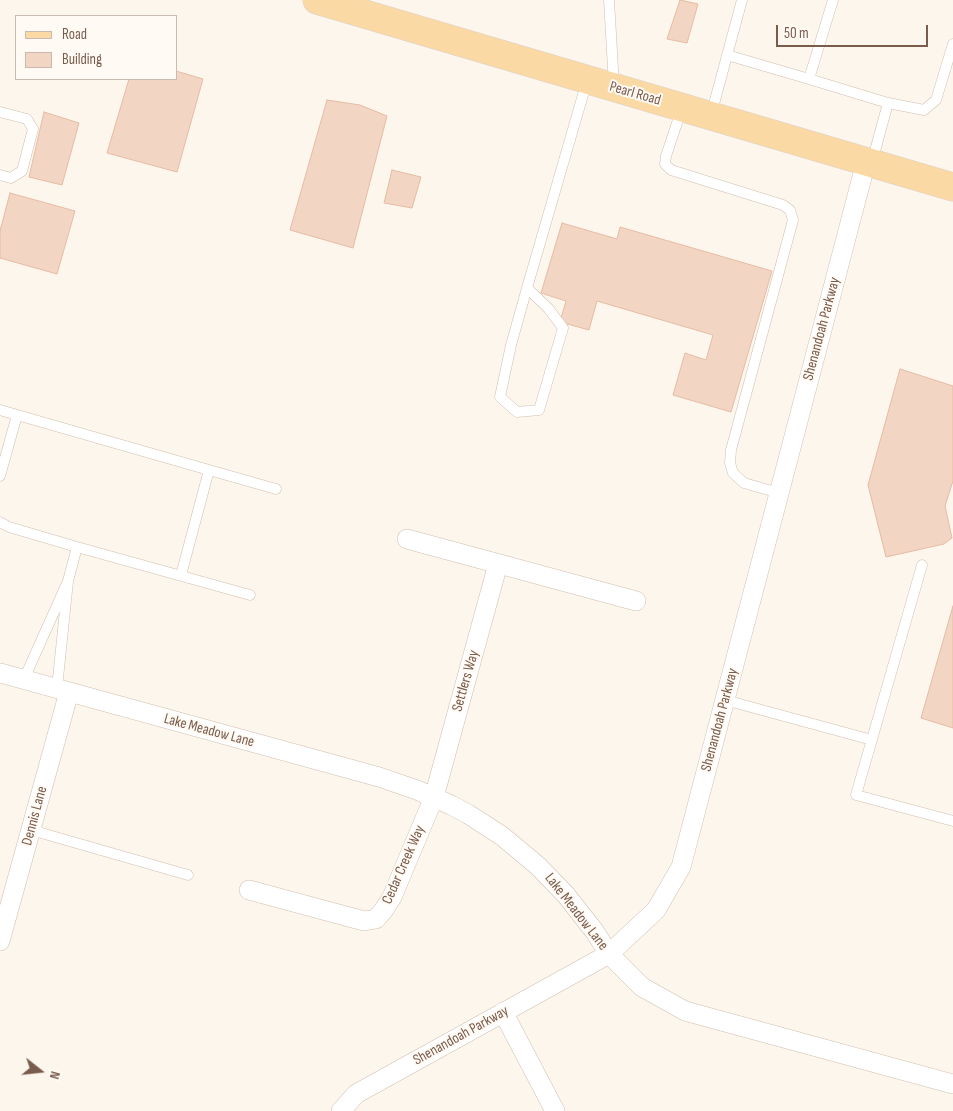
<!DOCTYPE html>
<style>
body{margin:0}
#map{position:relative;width:953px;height:1111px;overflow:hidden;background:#fdf6ec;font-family:"Sofia Sans Condensed",sans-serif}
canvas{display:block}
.legend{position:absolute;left:15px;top:15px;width:162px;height:65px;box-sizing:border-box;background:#fffaf3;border:1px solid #cabbb1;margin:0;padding:6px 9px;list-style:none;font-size:15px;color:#7a5c4d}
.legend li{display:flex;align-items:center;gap:10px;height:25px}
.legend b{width:25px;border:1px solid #cabbb1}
.north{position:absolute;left:15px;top:1046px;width:50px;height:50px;-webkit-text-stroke:4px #fffaf3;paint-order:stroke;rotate:106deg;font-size:14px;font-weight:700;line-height:20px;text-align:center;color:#7a5c4d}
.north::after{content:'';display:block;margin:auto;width:18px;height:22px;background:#7a5c4d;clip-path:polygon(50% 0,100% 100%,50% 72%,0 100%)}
.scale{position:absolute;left:776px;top:25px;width:152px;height:22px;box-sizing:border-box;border:2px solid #7a5c4d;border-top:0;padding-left:6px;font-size:15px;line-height:18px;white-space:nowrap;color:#7a5c4d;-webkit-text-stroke:4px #fffaf3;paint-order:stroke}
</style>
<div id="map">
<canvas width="953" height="1111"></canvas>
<ul class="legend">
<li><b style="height:6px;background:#fbd9a5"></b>Road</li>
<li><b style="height:14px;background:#f3d5c3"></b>Building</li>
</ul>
<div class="north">N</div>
<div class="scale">50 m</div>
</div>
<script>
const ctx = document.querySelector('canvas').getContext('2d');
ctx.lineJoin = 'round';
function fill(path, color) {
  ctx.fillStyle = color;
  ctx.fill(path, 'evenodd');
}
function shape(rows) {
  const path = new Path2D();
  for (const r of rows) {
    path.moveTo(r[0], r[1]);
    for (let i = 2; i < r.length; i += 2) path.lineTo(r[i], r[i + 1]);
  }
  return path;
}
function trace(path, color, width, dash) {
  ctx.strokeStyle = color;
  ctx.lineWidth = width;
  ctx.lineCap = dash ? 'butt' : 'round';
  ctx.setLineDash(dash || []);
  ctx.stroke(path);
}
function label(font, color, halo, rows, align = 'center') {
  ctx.font = font + ' "Sofia Sans Condensed",sans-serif';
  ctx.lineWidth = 4;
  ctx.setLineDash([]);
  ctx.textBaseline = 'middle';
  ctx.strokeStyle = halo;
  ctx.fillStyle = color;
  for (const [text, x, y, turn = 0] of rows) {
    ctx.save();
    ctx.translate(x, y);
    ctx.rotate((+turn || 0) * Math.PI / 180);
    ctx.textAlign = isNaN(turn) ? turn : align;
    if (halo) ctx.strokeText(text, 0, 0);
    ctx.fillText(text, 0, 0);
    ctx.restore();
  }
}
const building = shape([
 [680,0,698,4,687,43,667,39,680,0],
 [176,71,203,79,177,172,107,153,129,79,176,79,176,71],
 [327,100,360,105,387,116,353,248,290,230,327,100],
 [44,112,79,123,62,185,29,177,44,112],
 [392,170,421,177,412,208,384,203,392,170],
 [10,193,75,211,57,274,0,258,0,231,10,193],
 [562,223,617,239,620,227,772,271,731,412,673,395,685,353,706,360,713,335,597,301,589,330,560,322,566,301,541,293,562,223],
 [900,369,953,386,953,481,945,506,952,538,944,544,886,557,868,485,900,369],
 [953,606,953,728,921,718,953,606]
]);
const service = shape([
 [609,0,614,86],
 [833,0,809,79,888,103,924,110,936,100,953,44],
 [727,55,809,79],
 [682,108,666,156,665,164,671,170,783,205,790,210,793,220,731,450,730,463,733,473,744,483,779,493],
 [0,112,27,119,33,129,22,171,11,178,0,175],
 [711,115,742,0],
 [872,162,888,103],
 [527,288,548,308,563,328,539,410,517,412,500,397,511,345,527,288,587,81],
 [0,410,209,470,181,575],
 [209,470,276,489],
 [0,476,17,415],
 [0,522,9,527,77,547],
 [922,565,856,795,953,821],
 [68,581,77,547,250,595],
 [24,679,68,581,57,688],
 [725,700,872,740],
 [31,830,188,875]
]);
const minor = shape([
 [407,539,636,601],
 [0,673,379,777,417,790,451,805,468,814,502,836,538,866,566,895,595,932,609,954,642,987,685,1011,953,1084],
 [249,890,364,921,376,919,383,911,392,897,434,797,498,564],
 [0,941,69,692],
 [503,1012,555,1111],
 [341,1111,356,1094,609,954,656,910,681,867,866,162]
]);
const primary = shape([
 [317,0,953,187]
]);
const streetNames = [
 ["Pearl Road",635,94,16],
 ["Shenandoah Parkway",822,329,-75],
 ["Settlers Way",466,681,-74],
 ["Shenandoah Parkway",720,720,-75],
 ["Lake Meadow Lane",209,731,15],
 ["Dennis Lane",35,816,-75],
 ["Cedar Creek Way",404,865,-66],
 ["Lake Meadow Lane",576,912,52],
 ["Shenandoah Parkway",461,1036,-29]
];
fill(building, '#f3d5c3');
trace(building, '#e6bba3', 1);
trace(service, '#d1beb0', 11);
trace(minor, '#d1beb0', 20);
trace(primary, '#dad1cd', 29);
trace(service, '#fff', 10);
trace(minor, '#fff', 19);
trace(primary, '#fbd9a5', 28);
label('15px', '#7a5c4d', '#fffaf3', streetNames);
</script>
